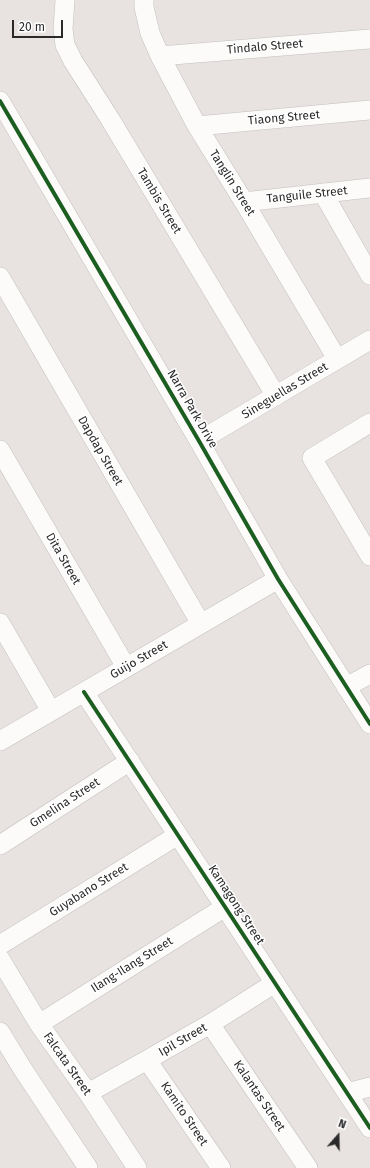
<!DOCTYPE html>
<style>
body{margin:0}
#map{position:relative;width:370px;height:1168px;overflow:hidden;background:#e8e2e0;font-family:"Fira Sans",sans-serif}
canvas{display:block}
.north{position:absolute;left:318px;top:1116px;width:40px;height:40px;-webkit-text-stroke:3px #fff;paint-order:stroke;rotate:20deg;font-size:11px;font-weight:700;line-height:16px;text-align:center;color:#2a2a2a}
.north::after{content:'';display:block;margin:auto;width:14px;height:18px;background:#2a2a2a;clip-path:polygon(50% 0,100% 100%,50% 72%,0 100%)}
.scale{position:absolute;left:12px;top:20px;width:51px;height:18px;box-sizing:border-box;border:2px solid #2a2a2a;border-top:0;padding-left:5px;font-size:12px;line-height:14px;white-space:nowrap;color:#2a2a2a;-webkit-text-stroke:3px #fff;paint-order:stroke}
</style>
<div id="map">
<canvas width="370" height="1168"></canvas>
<div class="north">N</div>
<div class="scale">20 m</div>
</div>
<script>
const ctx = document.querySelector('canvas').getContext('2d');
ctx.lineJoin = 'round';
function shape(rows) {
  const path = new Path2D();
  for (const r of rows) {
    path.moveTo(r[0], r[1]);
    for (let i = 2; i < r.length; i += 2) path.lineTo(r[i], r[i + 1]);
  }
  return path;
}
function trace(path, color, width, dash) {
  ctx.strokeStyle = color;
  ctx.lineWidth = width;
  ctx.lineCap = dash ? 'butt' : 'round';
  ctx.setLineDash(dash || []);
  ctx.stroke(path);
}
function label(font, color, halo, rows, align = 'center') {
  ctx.font = font + ' "Fira Sans",sans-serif';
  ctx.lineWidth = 3;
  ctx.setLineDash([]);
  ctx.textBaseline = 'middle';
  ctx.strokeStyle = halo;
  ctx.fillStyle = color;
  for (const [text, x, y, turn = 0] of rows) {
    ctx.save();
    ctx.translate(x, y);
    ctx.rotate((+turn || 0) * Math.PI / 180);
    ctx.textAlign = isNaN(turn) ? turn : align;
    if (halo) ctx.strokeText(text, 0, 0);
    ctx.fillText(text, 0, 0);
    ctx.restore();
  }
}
const minor = shape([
 [65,0,63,29,65,45,73,61,110,119,276,396],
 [144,0,144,7,150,33,160,56,197,126,244,202,337,359],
 [160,56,370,39],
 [0,101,199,441,278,579,370,724],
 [197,126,370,110],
 [323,193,370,275],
 [244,202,370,188],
 [0,277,201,624],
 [370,423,312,458,370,556],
 [199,441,370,340],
 [0,450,126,667],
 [0,623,51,711],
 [346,687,370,674],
 [84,692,370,1128],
 [0,741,278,579],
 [0,845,130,761],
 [0,945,178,835],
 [0,959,39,1024,88,1093,137,1168],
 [39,1024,225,907],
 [210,1024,308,1168],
 [0,1032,22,1068,88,1168],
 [147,1060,221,1168],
 [88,1093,147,1060,210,1024,275,983],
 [347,1093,370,1087]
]);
const cycleway = shape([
 [0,101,199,441,278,579,370,724],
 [84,692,370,1128]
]);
const streetNames = [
 ["Tindalo Street",265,47,-5],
 ["Tiaong Street",284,118,-5],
 ["Tanglin Street",232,183,58],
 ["Tanguile Street",307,195,-6],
 ["Tambis Street",159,201,59],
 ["Sineguellas Street",285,391,-31],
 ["Narra Park Drive",192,409,60],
 ["Dapdap Street",100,451,60],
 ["Dita Street",63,559,60],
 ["Guijo Street",139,660,-30],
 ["Gmelina Street",65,803,-33],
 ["Guyabano Street",89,890,-32],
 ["Kamagong Street",236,905,57],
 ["Ilang-Ilang Street",132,965,-32],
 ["Ipil Street",183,1040,-30],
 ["Falcata Street",67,1064,55],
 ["Kalantas Street",259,1096,56],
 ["Kamito Street",184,1114,56]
];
trace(minor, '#c2c0c1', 20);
trace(minor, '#fcfbfa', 19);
trace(cycleway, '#1b5e20', 4);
label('12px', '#2a2a2a', '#fff', streetNames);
</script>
